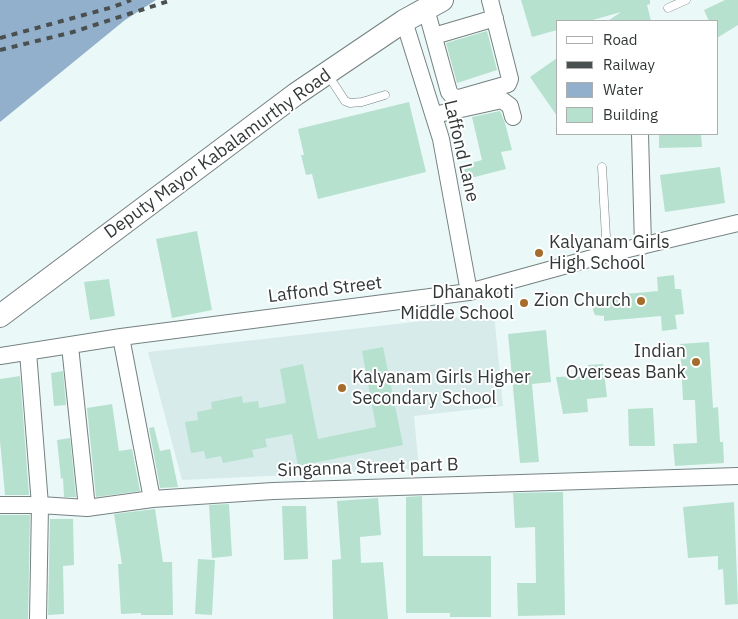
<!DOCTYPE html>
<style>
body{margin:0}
#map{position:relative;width:738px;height:619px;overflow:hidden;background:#ebf8f8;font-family:"IBM Plex Sans",sans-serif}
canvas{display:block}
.legend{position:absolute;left:556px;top:20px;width:162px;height:115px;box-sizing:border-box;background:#fff;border:1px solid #adafaf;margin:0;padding:6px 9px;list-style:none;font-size:15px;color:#323737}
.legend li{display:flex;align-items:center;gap:10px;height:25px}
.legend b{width:25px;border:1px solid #adafaf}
</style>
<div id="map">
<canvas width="738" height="619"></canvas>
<ul class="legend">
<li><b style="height:6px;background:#fff"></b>Road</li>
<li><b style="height:6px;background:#4a5050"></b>Railway</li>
<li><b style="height:14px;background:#92b0cb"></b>Water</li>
<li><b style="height:14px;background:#b6e1cf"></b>Building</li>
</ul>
</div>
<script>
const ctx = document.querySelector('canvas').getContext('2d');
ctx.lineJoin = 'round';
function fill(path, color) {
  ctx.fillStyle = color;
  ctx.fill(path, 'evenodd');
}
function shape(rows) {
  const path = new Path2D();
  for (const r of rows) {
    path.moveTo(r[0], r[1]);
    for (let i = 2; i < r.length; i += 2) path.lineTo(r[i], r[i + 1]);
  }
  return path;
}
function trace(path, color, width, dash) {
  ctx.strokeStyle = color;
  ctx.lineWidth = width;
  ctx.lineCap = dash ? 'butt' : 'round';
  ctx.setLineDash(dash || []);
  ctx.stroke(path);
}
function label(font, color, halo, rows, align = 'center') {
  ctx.font = font + ' "IBM Plex Sans",sans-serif';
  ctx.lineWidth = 4;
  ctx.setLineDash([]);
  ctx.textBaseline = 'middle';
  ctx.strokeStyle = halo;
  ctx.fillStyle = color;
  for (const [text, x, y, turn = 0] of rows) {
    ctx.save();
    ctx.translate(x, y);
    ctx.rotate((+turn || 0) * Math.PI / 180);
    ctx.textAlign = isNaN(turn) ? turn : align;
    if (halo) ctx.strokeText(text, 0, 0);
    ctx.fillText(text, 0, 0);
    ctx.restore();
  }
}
const built = shape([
 [494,313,503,406,414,416,419,469,182,480,148,352]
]);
const water = shape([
 [0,0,156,0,125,20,0,122]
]);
const building = shape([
 [521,0,650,0,650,4,647,5,651,21,608,21,621,12,589,21,557,21,557,30,532,37],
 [725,0,738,0,738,25,717,38,717,21,709,21,704,10],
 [487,31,497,70,457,83,446,43],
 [557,58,557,116,530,77],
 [409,102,426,172,318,199,312,174,306,175,301,155,304,155,298,129],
 [500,111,505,123,512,150,501,152,506,169,467,179,463,165,482,160,472,117],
 [659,134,701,134,702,147,659,148],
 [720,167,725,203,665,212,660,175],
 [197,231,212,310,172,318,156,239],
 [674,275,675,289,681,289,684,314,675,315,677,329,662,331,661,316,604,321,604,316,595,315,593,310,594,303,603,300,603,296,658,291,657,277],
 [109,279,115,316,90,320,84,282],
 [546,330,551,382,532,384,539,462,520,463,508,334],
 [709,342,713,408,718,407,720,442,723,442,724,463,675,466,673,444,697,443,695,400,683,400,680,344],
 [383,347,403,445,298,466,292,434,265,439,267,447,252,450,254,457,223,463,221,456,206,459,204,451,191,453,185,422,198,420,197,412,212,409,211,402,242,396,243,403,258,401,259,408,286,403,280,369,303,364,318,439,376,427,362,351],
 [603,364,607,397,587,399,588,412,563,414,556,377,589,376,588,365],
 [63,371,66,405,54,406,51,373],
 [20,376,29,495,5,495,0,441,0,379],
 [112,404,119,451,132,449,140,491,96,497,87,408],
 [653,408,655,446,629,446,628,409],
 [154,427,160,451,170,449,178,487,160,488,149,428],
 [70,438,76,497,64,497,63,478,61,479,57,440],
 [563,492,565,615,518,616,517,583,536,583,535,527,515,528,513,493],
 [422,496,423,556,491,556,491,617,450,617,450,613,406,613,406,497],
 [378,498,381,535,360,537,361,563,383,562,388,619,333,619,332,560,341,559,337,501],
 [734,502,738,604,725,605,723,569,718,570,718,556,688,558,683,507],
 [229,504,232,556,212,558,209,505],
 [282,506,306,506,308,559,284,560],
 [155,509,163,562,172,562,173,615,141,615,141,613,121,614,118,564,122,564,114,514],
 [0,515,30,515,28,619,0,619],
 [50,519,73,519,74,565,63,566,64,614,48,615],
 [198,559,215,560,212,615,195,614]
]);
const lane = shape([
 [668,8,686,0],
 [328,75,345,101,350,103,362,102,385,95],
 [602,167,607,254]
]);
const street = shape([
 [426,9,449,92,453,97,459,98,508,84,510,79,490,0],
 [404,21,441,139,469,292],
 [434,36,495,18],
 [434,115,502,100,510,106,513,117],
 [640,134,643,246],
 [121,337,152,499],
 [70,346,87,508],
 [28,352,40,505,38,619],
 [0,356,121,337,469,292,607,254,738,223],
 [0,505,40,505,87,508,152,499,273,491,738,476]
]);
const secondary = shape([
 [0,316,296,94,404,21,442,0]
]);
const rail = shape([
 [0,38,113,7,131,0],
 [0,50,73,32,172,0]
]);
const markers = [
 [539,253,5,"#a66c2c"],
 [641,301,5,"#a66c2c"],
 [524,303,5,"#a66c2c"],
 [696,362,5,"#a66c2c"],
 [342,388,5,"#a66c2c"]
];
const streetNames = [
 ["Laffond Lane",461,151,77],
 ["Deputy Mayor Kabalamurthy Road",218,154,-36],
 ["Laffond Street",325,290,-7],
 ["Singanna Street part B",368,468,-2]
];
const poiNames = [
 ["Kalyanam Girls",549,243,"left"],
 ["High School",549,264,"left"],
 ["Dhanakoti",514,293],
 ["Middle School",514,314],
 ["Zion Church",631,301],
 ["Indian",686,352],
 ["Overseas Bank",686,373],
 ["Kalyanam Girls Higher",352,378,"left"],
 ["Secondary School",352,399,"left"]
];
fill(built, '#d6ebea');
fill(water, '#92b0cb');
fill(building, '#b6e1cf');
trace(lane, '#758180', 9);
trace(street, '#758180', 18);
trace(secondary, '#758180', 24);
trace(lane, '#fff', 8);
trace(street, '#fff', 16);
trace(secondary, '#fff', 22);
trace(rail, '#4a5050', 4, [6, 6]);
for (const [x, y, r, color] of markers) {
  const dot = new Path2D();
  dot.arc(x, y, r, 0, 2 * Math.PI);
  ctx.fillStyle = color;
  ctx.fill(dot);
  trace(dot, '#fff', 2);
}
label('18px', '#323737', '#fff', streetNames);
label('18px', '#323737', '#fff', poiNames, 'right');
</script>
